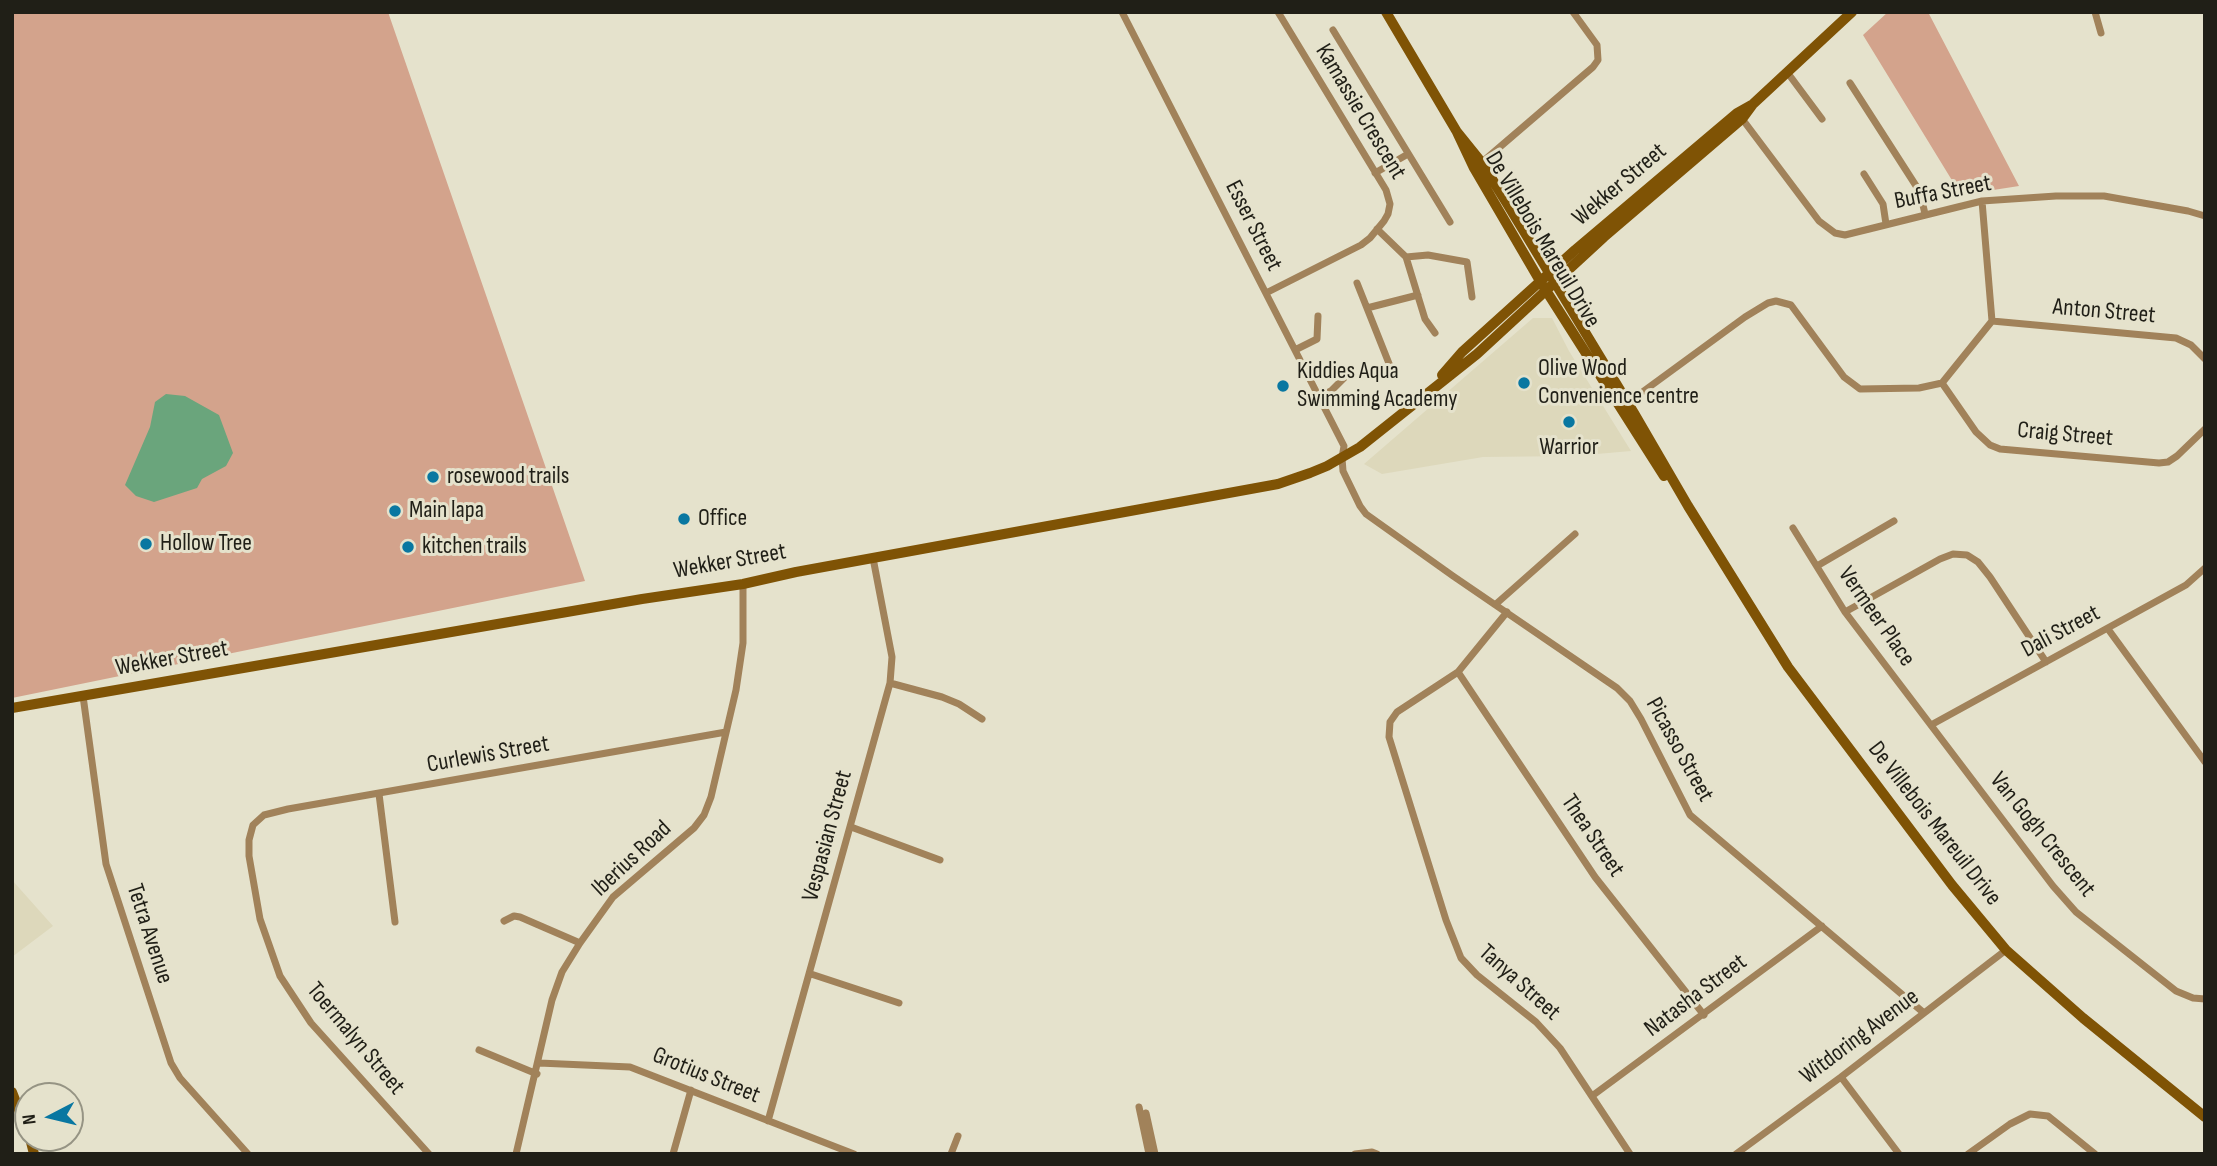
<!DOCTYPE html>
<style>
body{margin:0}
#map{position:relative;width:2217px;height:1166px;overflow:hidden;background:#e5e2cc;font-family:"Sofia Sans Condensed",sans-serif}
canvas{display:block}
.frame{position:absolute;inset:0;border:14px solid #201f17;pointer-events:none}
.north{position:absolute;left:14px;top:1082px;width:70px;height:70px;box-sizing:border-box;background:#e5e2cc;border:2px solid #969484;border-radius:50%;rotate:263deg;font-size:19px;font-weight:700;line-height:28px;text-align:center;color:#201f17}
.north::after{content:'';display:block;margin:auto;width:24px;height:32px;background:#0977a1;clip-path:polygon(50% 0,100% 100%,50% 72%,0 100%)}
</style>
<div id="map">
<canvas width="2217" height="1166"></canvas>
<div class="frame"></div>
<div class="north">N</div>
</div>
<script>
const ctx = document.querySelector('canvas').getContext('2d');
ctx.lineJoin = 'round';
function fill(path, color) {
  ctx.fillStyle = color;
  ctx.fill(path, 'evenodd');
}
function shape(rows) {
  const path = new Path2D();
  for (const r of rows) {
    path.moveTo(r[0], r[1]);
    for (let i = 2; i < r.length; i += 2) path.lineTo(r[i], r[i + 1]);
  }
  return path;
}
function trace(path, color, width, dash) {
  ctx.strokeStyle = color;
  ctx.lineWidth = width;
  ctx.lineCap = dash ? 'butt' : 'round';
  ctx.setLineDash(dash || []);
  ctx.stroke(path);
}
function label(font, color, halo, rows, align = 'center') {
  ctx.font = font + ' "Sofia Sans Condensed",sans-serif';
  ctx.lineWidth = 6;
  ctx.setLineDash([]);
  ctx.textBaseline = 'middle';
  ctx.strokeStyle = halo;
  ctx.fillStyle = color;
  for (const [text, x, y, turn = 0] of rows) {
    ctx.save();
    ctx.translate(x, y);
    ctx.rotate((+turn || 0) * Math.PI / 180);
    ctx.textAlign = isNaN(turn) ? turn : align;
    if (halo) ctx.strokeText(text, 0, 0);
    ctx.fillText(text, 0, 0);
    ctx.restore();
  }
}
const built = shape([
 [1533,318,1552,318,1569,351,1631,451,1574,456,1483,457,1382,474,1364,464],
 [12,880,53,926,12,957]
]);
const green = shape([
 [12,12,388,12,585,581,12,698],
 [1888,12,1928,12,2019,186,1961,195,1863,35]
]);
const water = shape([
 [166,394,185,396,219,415,233,453,226,466,202,479,197,488,154,502,136,496,125,485,150,427,155,402]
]);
const street = shape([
 [1122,12,1344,446,1342,458,1343,471,1360,506,1366,514,1453,576,1617,688,1630,701,1641,719,1690,815,1924,1013],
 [2095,12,2101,33],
 [1333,30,1450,222],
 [1787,72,1822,119],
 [1850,83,1920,192,1925,214],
 [1740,116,1819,221,1835,233,1845,235,1982,201,2056,196,2104,196,2188,211,2205,216],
 [1480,164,1593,67,1598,60,1597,45,1573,12],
 [1375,173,1408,154],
 [1864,174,1883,204,1886,224],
 [1377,229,1406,257,1425,319,1435,333],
 [1406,257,1428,255,1467,262,1472,297],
 [1357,283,1390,366],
 [1266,293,1361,245,1370,238,1384,221,1388,214,1390,204,1386,190,1278,12],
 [1367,308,1418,295],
 [1992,321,2176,338,2191,345,2205,359],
 [1295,350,1317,339,1318,316],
 [1942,383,1976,432,1990,445,2000,449,2159,463,2168,462,2177,456,2205,429],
 [1319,397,1331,391,1346,376],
 [1626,404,1745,317,1768,303,1776,301,1791,305,1844,377,1860,389,1919,388,1942,383,1992,321,1982,201],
 [1793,528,1845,612,2053,886,2076,912,2176,991,2193,998,2205,999],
 [1817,566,1894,521],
 [1496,604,1575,534],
 [1507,612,1458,672,1397,712,1390,722,1389,737,1446,920,1461,958,1477,975,1536,1022,1560,1048,1630,1154],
 [1845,612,1940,559,1953,554,1967,555,1978,562,1990,577,2046,662],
 [2108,629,2205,762],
 [1458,672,1595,877,1704,1015],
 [890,683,942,697,959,704,982,719],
 [83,696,106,864,171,1063,180,1078,248,1154],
 [1931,725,2186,585,2205,568],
 [379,794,395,922],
 [851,827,940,860],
 [504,921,514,916,520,917,580,943],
 [811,974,899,1003],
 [479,1050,537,1074],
 [539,1063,630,1067,854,1154],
 [1841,1077,1899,1154],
 [1592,1096,1822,926],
 [1139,1107,1149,1154],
 [1146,1113,1155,1154],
 [768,1121,890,683,892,657,873,558],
 [429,1154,311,1023,280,976,260,919,249,856,249,840,253,825,264,815,288,809,726,732],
 [516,1154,552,1000,562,972,580,943,613,897,694,828,704,815,711,797,736,690,743,643,743,584],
 [673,1154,691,1090],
 [951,1154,958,1136],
 [1355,1154,1372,1152,1377,1154],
 [1736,1154,1841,1077,2006,950],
 [1968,1154,2010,1124,2030,1114,2048,1116,2095,1154]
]);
const secondary = shape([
 [1386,12,1457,132,1474,168,1540,281,1664,476],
 [1457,132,1482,163,1508,205,1634,413,1688,506,1788,667,1952,885,2006,950,2083,1018,2205,1117],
 [1442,375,1462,352,1575,250,1737,113,1753,104,1852,12],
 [12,708,642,599,743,584,796,572,1278,484,1310,473,1327,466,1360,447,1477,354,1604,237,1742,119,1753,104],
 [12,1092,28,1133],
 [30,1138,34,1154]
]);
const markers = [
 [1524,383,7,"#0977a1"],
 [1283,386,7,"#0977a1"],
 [1569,422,7,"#0977a1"],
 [433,477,7,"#0977a1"],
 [395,511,7,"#0977a1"],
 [684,519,7,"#0977a1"],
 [146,544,7,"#0977a1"],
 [408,547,7,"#0977a1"]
];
const streetNames = [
 ["Kamassie Crescent",1360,112,59],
 ["Wekker Street",1620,185,-40],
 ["Buffa Street",1943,193,-11],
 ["Esser Street",1253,226,63],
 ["De Villebois Mareuil Drive",1542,240,59],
 ["Anton Street",2104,312,5],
 ["Craig Street",2065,435,5],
 ["Wekker Street",730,562,-10],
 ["Vermeer Place",1876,617,55],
 ["Dali Street",2061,632,-28],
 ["Wekker Street",172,659,-10],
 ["Picasso Street",1679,750,61],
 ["Curlewis Street",488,755,-10],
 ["De Villebois Mareuil Drive",1934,824,52],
 ["Van Gogh Crescent",2042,835,51],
 ["Vespasian Street",828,836,-75],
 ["Thea Street",1592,836,56],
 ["Iberius Road",632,859,-43],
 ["Tetra Avenue",149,934,72],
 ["Tanya Street",1519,983,42],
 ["Natasha Street",1696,996,-37],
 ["Witdoring Avenue",1860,1037,-37],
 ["Toermalyn Street",355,1039,50],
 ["Grotius Street",706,1076,22]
];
const poiNames = [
 ["Olive Wood",1538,369],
 ["Convenience centre",1538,397],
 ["Kiddies Aqua",1297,372],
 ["Swimming Academy",1297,400],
 ["Warrior",1569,448,"center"],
 ["rosewood trails",447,477],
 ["Main lapa",409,511],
 ["Office",698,519],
 ["Hollow Tree",160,544],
 ["kitchen trails",422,547]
];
fill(built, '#ddd8bb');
fill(green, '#d3a38c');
fill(water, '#6aa57c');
trace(street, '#a1825a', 7);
trace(secondary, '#7f5305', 10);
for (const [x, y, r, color] of markers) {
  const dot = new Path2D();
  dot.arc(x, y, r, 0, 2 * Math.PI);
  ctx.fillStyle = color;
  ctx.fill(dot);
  trace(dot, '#e5e2cc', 2.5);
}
label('24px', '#201f17', '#e5e2cc', streetNames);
label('24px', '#201f17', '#e5e2cc', poiNames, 'left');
</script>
